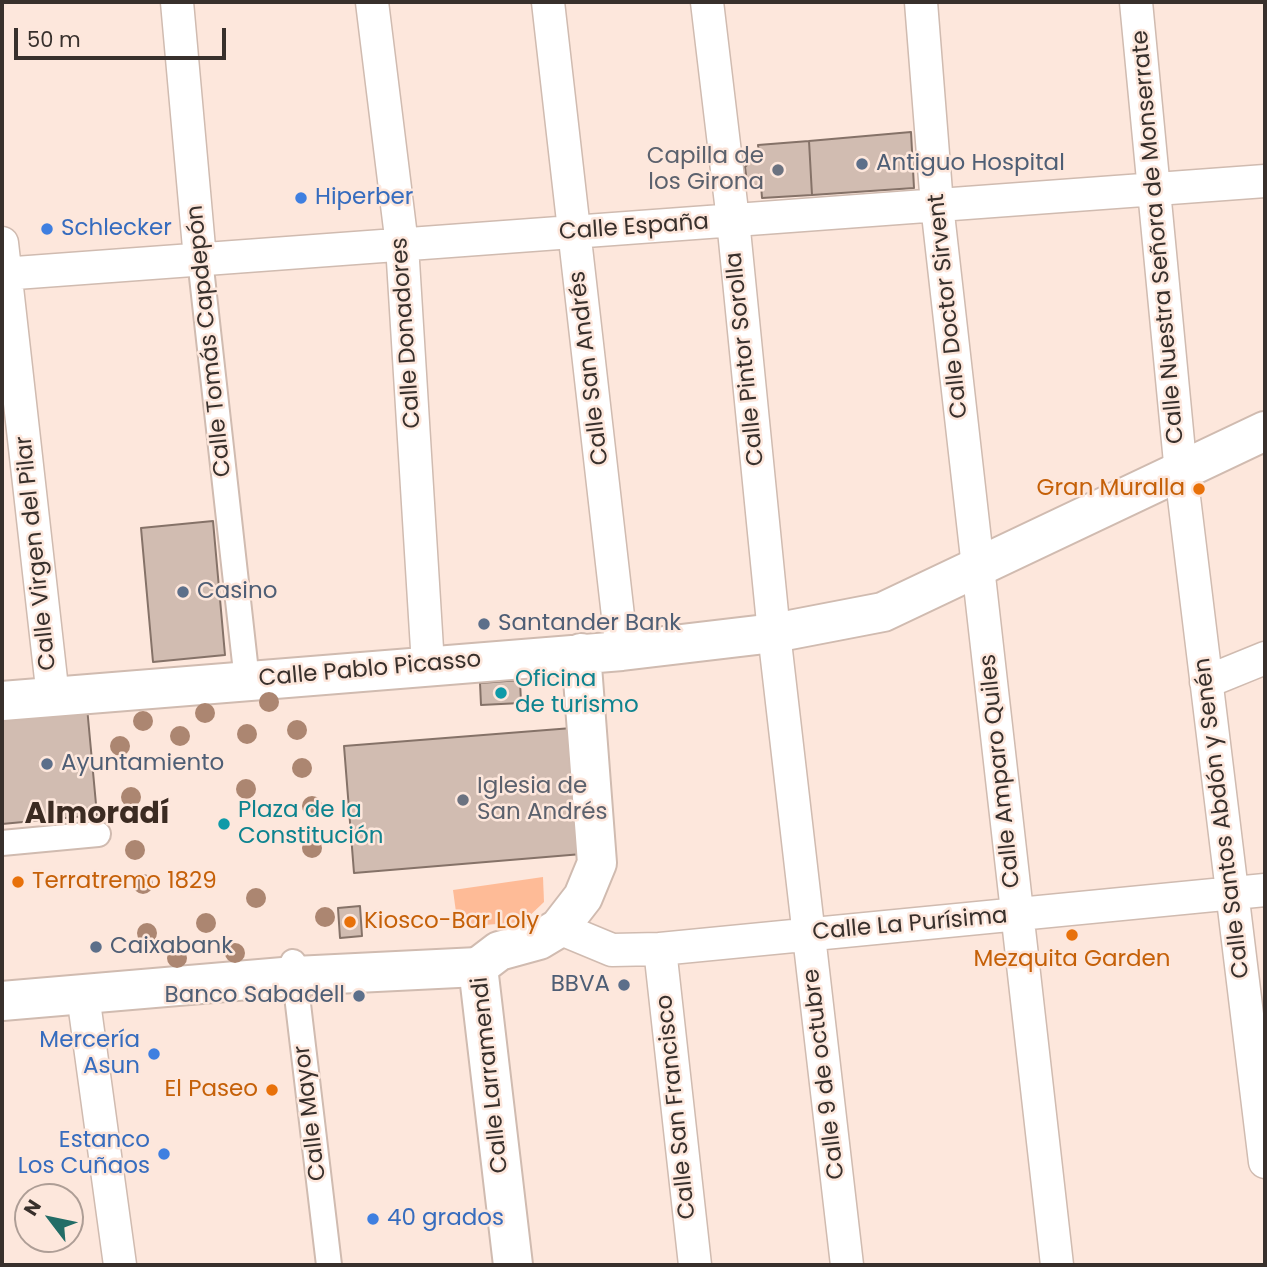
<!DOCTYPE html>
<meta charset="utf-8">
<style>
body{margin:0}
#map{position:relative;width:1267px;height:1267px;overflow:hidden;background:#fde7dc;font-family:Poppins,sans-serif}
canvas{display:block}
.frame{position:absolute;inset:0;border:4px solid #38302c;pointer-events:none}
.north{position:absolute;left:14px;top:1183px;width:70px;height:70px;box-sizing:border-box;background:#fde7dc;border:2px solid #ae9e96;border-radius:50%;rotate:302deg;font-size:19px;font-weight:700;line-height:28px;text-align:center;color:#38302c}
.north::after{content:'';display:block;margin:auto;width:24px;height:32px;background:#236d67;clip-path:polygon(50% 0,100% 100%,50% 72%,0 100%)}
.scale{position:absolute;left:14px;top:28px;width:212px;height:32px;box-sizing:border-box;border:4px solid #38302c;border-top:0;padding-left:9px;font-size:21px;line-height:24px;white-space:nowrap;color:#38302c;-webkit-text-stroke:5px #fde7dc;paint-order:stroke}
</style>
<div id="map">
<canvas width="1267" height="1267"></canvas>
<div class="frame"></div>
<div class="north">N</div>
<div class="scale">50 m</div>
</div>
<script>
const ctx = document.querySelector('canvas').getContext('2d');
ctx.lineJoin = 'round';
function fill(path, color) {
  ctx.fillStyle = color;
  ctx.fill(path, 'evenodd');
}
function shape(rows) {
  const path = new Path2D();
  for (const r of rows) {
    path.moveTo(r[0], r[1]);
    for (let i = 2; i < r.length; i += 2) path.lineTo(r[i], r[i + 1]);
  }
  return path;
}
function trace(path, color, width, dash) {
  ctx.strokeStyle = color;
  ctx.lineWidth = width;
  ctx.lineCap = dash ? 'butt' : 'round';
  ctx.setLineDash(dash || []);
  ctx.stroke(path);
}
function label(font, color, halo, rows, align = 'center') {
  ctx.font = font + ' Poppins,sans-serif';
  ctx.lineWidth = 5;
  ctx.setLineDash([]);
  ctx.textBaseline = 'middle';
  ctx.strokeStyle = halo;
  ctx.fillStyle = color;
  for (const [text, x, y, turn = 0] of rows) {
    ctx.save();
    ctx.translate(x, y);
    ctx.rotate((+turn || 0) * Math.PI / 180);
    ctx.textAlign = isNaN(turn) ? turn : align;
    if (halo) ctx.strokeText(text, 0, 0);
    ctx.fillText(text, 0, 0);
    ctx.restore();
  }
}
const green = shape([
 [543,877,544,902,523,922,458,927,453,890]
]);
const building = shape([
 [911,132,914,188,812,195,809,141,911,132],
 [809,141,812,195,762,198,761,185,753,186,747,182,745,167,751,161,760,160,758,145,809,141],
 [213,521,225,655,153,662,141,528,213,521],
 [520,680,521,703,481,705,480,683,520,680],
 [87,707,97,815,2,824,2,713,87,707],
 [572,728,582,854,354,873,344,746,572,728],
 [360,906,362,936,340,938,338,908,360,906]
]);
const pedestrian = shape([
 [200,259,247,681],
 [2,843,98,834],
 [293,962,329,1265]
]);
const minor = shape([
 [177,2,200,259],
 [372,2,402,245,428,665],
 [548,2,622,651],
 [707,2,733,220,774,633,847,1265],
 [921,2,937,205,1057,1265],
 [1136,2,1181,473,1265,1162],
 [2,243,53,697],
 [2,274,1265,181],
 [1206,682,1265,658],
 [559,928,612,950,660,949,1265,890],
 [660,949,695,1265],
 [83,995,120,1265]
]);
const tertiary = shape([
 [2,1001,295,976,478,967]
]);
const secondary = shape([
 [2,701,622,651,774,633,883,612,1265,431],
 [513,1265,478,967,499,951,539,940,559,928,583,897,597,863,581,653]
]);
const trees = [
 [269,702],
 [205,713],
 [143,721],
 [297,730],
 [247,734],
 [180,736],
 [120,746],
 [302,768],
 [246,789],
 [131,797],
 [312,806],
 [312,848],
 [135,850],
 [143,884],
 [256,898],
 [325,917],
 [206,923],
 [147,933],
 [235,953],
 [177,958]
];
const markers = [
 [862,164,7,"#5c6f8a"],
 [778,170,7,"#6b7280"],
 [301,198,7,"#3f7fe0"],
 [47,229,7,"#3f7fe0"],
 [1199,489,7,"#e8710a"],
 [183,592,7,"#5c6f8a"],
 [484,624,7,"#5c6f8a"],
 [501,693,7,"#0f9aa8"],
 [47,764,7,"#5c6f8a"],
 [463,800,7,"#6b7280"],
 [224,824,7,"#0f9aa8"],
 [18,882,7,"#e8710a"],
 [350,922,7,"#e8710a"],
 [1072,935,7,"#e8710a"],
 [96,947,7,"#5c6f8a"],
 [624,985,7,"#5c6f8a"],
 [359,996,7,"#5c6f8a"],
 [154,1054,7,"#3f7fe0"],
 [272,1090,7,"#e8710a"],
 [164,1154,7,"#3f7fe0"],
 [373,1219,7,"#3f7fe0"]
];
const worshipNames = [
 ["Capilla de",764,157],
 ["los Girona",764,183],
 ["Iglesia de",477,787,"left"],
 ["San Andrés",477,813,"left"]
];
const serviceNames = [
 ["Antiguo Hospital",876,164],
 ["Casino",197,592],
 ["Santander Bank",498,624],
 ["Ayuntamiento",61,764],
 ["Caixabank",110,947],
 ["BBVA",610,985,"right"],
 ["Banco Sabadell",345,996,"right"]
];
const shopNames = [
 ["Hiperber",315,198],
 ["Schlecker",61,229],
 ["Mercería",140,1041,"right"],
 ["Asun",140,1067,"right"],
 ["Estanco",150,1141,"right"],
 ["Los Cuñaos",150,1167,"right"],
 ["40 grados",387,1219]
];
const streetNames = [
 ["Calle España",634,228,-4],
 ["Calle Nuestra Señora de Monserrate",1159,237,-95],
 ["Calle Doctor Sirvent",949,306,-96],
 ["Calle Donadores",407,333,-94],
 ["Calle Tomás Capdepón",210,341,-96],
 ["Calle Pintor Sorolla",746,359,-96],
 ["Calle San Andrés",590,368,-97],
 ["Calle Virgen del Pilar",37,553,-96],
 ["Calle Pablo Picasso",370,670,-5],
 ["Calle Amparo Quiles",1001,771,-96],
 ["Calle Santos Abdón y Senén",1223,818,-97],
 ["Calle La Purísima",910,925,-5],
 ["Calle 9 de octubre",825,1074,-97],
 ["Calle Larramendi",491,1075,-96],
 ["Calle San Francisco",677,1107,-96],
 ["Calle Mayor",311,1113,-97]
];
const foodNames = [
 ["Gran Muralla",1185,489],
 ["Terratremo 1829",32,882,"left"],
 ["Kiosco-Bar Loly",364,922,"left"],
 ["Mezquita Garden",1072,960,"center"],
 ["El Paseo",258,1090]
];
const cultureNames = [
 ["Oficina",515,680],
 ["de turismo",515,706],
 ["Plaza de la",238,811],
 ["Constitución",238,837]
];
const districtNames = [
 ["Almoradí",97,815]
];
fill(green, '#febb97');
fill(building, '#d1bcb1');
trace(building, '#857268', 2);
trace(pedestrian, '#d0bbb0', 28);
trace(minor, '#d0bbb0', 35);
trace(tertiary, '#d0bbb0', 42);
trace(secondary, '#d0bbb0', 42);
trace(pedestrian, '#fff', 24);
trace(minor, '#fff', 32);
trace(tertiary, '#fff', 38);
trace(secondary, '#fff', 38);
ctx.fillStyle = '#ac8671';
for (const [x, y] of trees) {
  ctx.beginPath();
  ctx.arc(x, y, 10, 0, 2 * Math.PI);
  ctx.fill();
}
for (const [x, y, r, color] of markers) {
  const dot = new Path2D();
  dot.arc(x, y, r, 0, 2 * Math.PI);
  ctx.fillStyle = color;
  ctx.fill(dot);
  trace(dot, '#fde7dc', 2.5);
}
label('23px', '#5b616d', '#fde7dc', worshipNames, 'right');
label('23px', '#4e5e75', '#fde7dc', serviceNames, 'left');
label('23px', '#366cbe', '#fde7dc', shopNames, 'left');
label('23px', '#38302c', '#fde7dc', streetNames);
label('23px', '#c56008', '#fde7dc', foodNames, 'right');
label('23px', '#0d838f', '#fde7dc', cultureNames, 'left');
label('bold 30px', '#3b2b22', '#fde7dc', districtNames);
</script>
